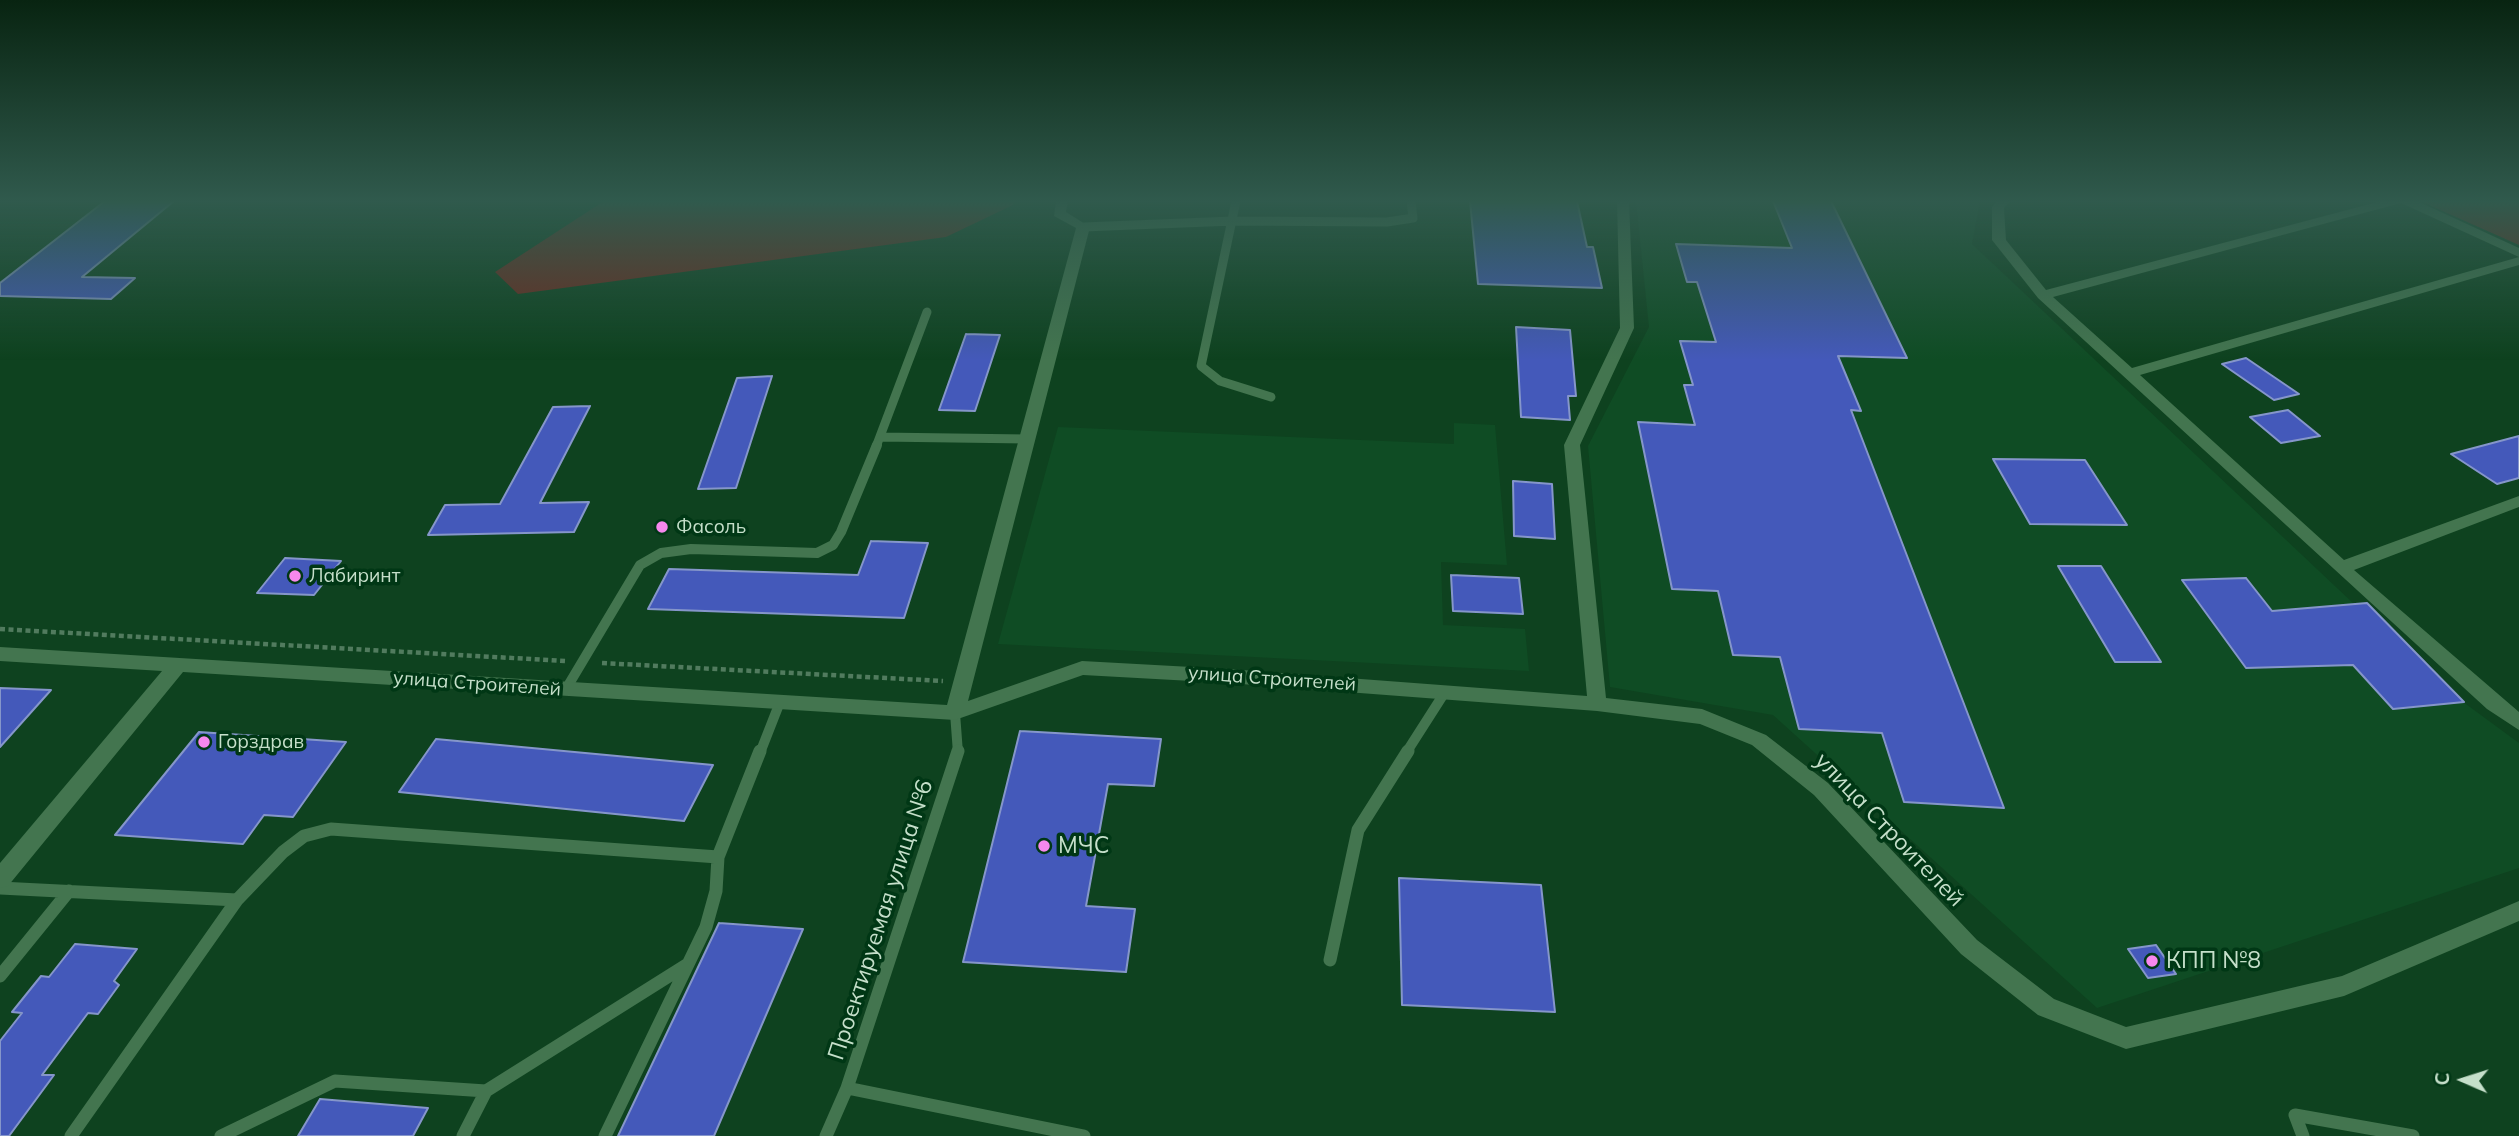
<!DOCTYPE html>
<meta charset="utf-8">
<style>
body{margin:0}
#map{position:relative;width:2519px;height:1136px;overflow:hidden;background:#0e421f;font-family:Mulish,sans-serif}
canvas{display:block}
.north{position:absolute;left:2428px;top:1045px;width:70px;height:70px;-webkit-text-stroke:5px #003715;paint-order:stroke;rotate:273deg;font-size:19px;font-weight:700;line-height:28px;text-align:center;color:#c5dfca}
.north::after{content:'';display:block;margin:auto;width:24px;height:32px;background:#c5dfca;clip-path:polygon(50% 0,100% 100%,50% 72%,0 100%)}
</style>
<div id="map">
<canvas width="2519" height="1136"></canvas>
<div class="north">С</div>
</div>
<script>
const ctx = document.querySelector('canvas').getContext('2d');
ctx.lineJoin = 'round';
function fill(path, color) {
  ctx.fillStyle = color;
  ctx.fill(path, 'evenodd');
}
function shape(rows) {
  const path = new Path2D();
  for (const r of rows) {
    path.moveTo(r[0], r[1]);
    for (let i = 2; i < r.length; i += 2) path.lineTo(r[i], r[i + 1]);
  }
  return path;
}
function trace(path, color, width, dash) {
  ctx.strokeStyle = color;
  ctx.lineWidth = width;
  ctx.lineCap = dash ? 'butt' : 'round';
  ctx.setLineDash(dash || []);
  ctx.stroke(path);
}
function label(font, color, halo, rows, align = 'center') {
  ctx.font = font + ' Mulish,sans-serif';
  ctx.lineWidth = 7;
  ctx.setLineDash([]);
  ctx.textBaseline = 'middle';
  ctx.strokeStyle = halo;
  ctx.fillStyle = color;
  for (const [text, x, y, turn = 0] of rows) {
    ctx.save();
    ctx.translate(x, y);
    ctx.rotate((+turn || 0) * Math.PI / 180);
    ctx.textAlign = isNaN(turn) ? turn : align;
    if (halo) ctx.strokeText(text, 0, 0);
    ctx.fillText(text, 0, 0);
    ctx.restore();
  }
}
const built = shape([
 [1636,201,1980,201,1972,244,2440,685,2519,743,2519,868,2097,1008,1773,715,1610,687,1588,446,1649,327],
 [1454,423,1495,425,1507,565,1441,562,1443,625,1525,629,1529,671,998,644,1058,427,1454,444]
]);
const green = shape([
 [604,201,1015,201,1013,205,946,237,518,294,495,272],
 [2420,201,2519,201,2519,245]
]);
const building = shape([
 [105,201,174,201,82,277,135,278,111,299,0,296,0,283,105,201],
 [1470,201,1577,201,1587,247,1593,247,1602,288,1478,284,1470,201],
 [1773,201,1831,201,1907,358,1838,356,1861,411,1851,410,2004,808,1904,802,1882,733,1799,729,1780,657,1733,655,1718,591,1672,589,1638,422,1695,425,1684,385,1693,385,1680,341,1716,342,1697,282,1687,282,1676,244,1792,248,1773,201],
 [1516,327,1570,330,1576,396,1568,396,1570,420,1521,417,1516,327],
 [966,334,1000,335,975,411,939,410,966,334],
 [2246,358,2299,394,2274,400,2222,364,2246,358],
 [772,376,736,488,698,489,737,378,772,376],
 [590,406,540,503,589,502,574,532,428,535,445,505,500,504,553,407,590,406],
 [2288,410,2320,436,2281,443,2250,417,2288,410],
 [2519,436,2519,478,2497,484,2451,454,2519,436],
 [1993,459,2085,460,2127,525,2030,524,1993,459],
 [1513,481,1552,484,1555,539,1514,536,1513,481],
 [871,541,928,543,904,618,648,609,669,569,858,575,871,541],
 [285,558,341,561,314,595,257,593,285,558],
 [2058,566,2101,566,2161,662,2115,662,2058,566],
 [1451,575,1519,578,1523,614,1453,611,1451,575],
 [2246,578,2272,611,2367,603,2464,702,2393,709,2353,665,2246,668,2182,580,2246,578],
 [0,688,51,690,0,747,0,688],
 [1020,731,1161,739,1154,786,1108,784,1086,906,1135,909,1126,972,963,962,1020,731],
 [199,732,346,742,293,817,264,815,243,844,115,835,199,732],
 [436,739,713,765,684,821,399,792,436,739],
 [1399,878,1541,885,1555,1012,1402,1005,1399,878],
 [719,923,803,929,714,1136,618,1136,719,923],
 [75,944,137,949,114,981,119,985,98,1014,88,1013,42,1075,54,1075,9,1136,0,1136,0,1041,22,1013,12,1012,41,976,49,977,75,944],
 [2156,945,2176,974,2148,978,2128,949,2156,945],
 [320,1099,428,1108,413,1136,298,1136,320,1099]
]);
const path = shape([
 [0,629,565,661],
 [602,663,943,681]
]);
const laneFar2 = shape([
 [1236,201,1201,366,1220,381,1271,397],
 [1083,227,1233,221,1387,222,1413,218,1411,201],
 [880,437,1027,439],
 [876,447,927,312]
]);
const laneFar1 = shape([
 [566,689,640,565,661,553,691,549,817,553,833,545,841,532,877,445],
 [955,713,958,753],
 [760,753,780,702],
 [1406,753,1445,692]
]);
const lane = shape([
 [0,888,237,900,71,1136],
 [237,900,283,852,304,836,331,829,718,857],
 [1330,960,1358,830,1408,751],
 [0,976,69,891],
 [847,1088,1084,1136],
 [221,1136,335,1081,486,1091,688,964],
 [463,1136,486,1091],
 [605,1136,706,927,716,891,718,857,760,751],
 [826,1136,847,1088,958,751],
 [2303,1136,2295,1115,2413,1136]
]);
const street = shape([
 [1056,201,1068,201,1066,212,1090,227,968,701,1082,661,1228,669,1587,696,1564,445,1620,328,1617,201,1629,201,1634,328,1580,445,1606,698,1702,709,1766,735,1828,783,1977,940,2054,999,2126,1027,2342,976,2519,901,2519,921,2344,996,2126,1049,2038,1015,1961,954,1814,795,1752,745,1700,724,1597,711,1228,683,1083,675,955,720,183,672,8,886,0,888,0,863,162,671,0,661,0,647,947,705,1076,228,1054,216,1056,201],
 [1997,201,2010,201,2004,208,2006,240,2046,290,2381,201,2417,201,2519,248,2519,265,2140,375,2344,560,2519,496,2519,507,2354,570,2519,712,2519,730,2487,709,2038,298,1992,240,1992,207,1997,201],
 [2401,203,2519,257,2132,368,2053,297,2401,203]
]);
const markers = [
 [662,527,7,"#f688ed"],
 [295,576,7,"#f688ed"],
 [204,742,7,"#f688ed"],
 [1044,846,7,"#f688ed"],
 [2152,961,7,"#f688ed"]
];
const poiNames = [
 ["Фасоль",676,527],
 ["Лабиринт",309,576],
 ["Горздрав",218,742]
];
const streetNames = [
 ["улица Строителей",1272,679,4],
 ["улица Строителей",477,684,4]
];
const nearStreetnames = [
 ["улица Строителей",1889,830,46],
 ["Проектируемая улица №6",881,920,-72]
];
const nearPoinames = [
 ["МЧС",1058,846],
 ["КПП №8",2166,961]
];
fill(built, '#0f4c24');
fill(green, '#71261c');
fill(building, '#4459ba');
trace(building, '#8596ca', 2);
trace(path, '#517b5e', 4.5, [5, 3.5]);
trace(laneFar2, '#43754f', 9);
trace(laneFar1, '#43754f', 10);
trace(lane, '#43754f', 13);
fill(street, '#43754f');
const sky = ctx.createLinearGradient(0, 0, 0, 360);
sky.addColorStop(0, '#082411');
sky.addColorStop(0.56, '#305a4d');
sky.addColorStop(1, '#305a4d00');
ctx.fillStyle = sky;
ctx.fillRect(0, 0, 2519, 360);
for (const [x, y, r, color] of markers) {
  const dot = new Path2D();
  dot.arc(x, y, r, 0, 2 * Math.PI);
  ctx.fillStyle = color;
  ctx.fill(dot);
  trace(dot, '#003715', 2.5);
}
label('19px', '#c5dfca', '#003715', poiNames, 'left');
label('19px', '#c5dfca', '#003715', streetNames);
label('23px', '#c5dfca', '#003715', nearStreetnames);
label('23px', '#c5dfca', '#003715', nearPoinames, 'left');
</script>
